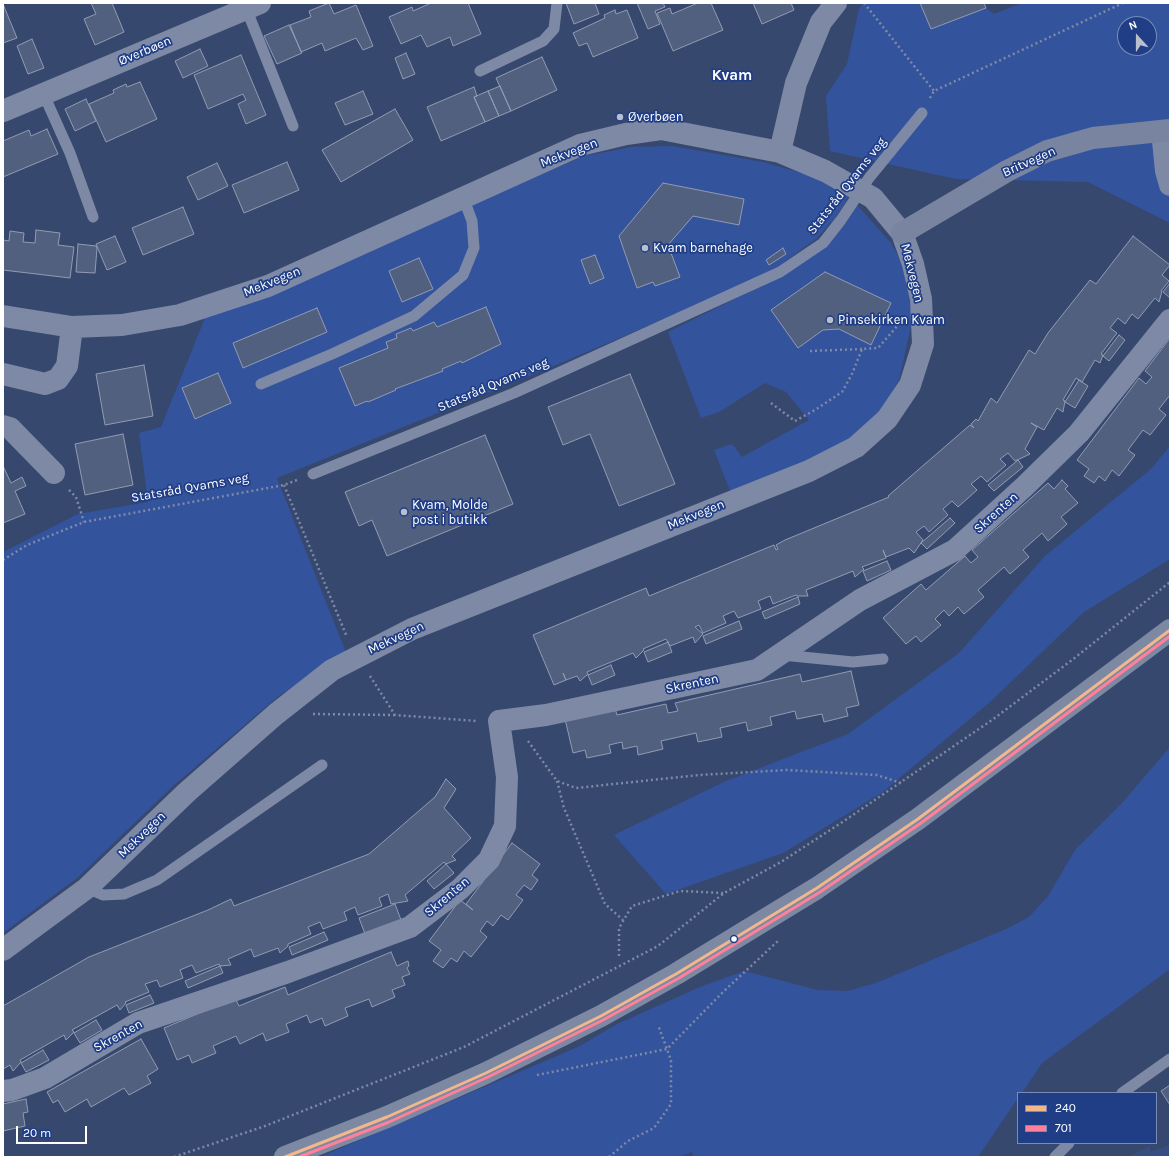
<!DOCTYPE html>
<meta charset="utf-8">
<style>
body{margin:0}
#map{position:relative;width:1173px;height:1160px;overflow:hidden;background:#37486f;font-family:Karla,sans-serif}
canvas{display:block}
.frame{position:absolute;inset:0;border:4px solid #fff;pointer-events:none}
.legend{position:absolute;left:1017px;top:1092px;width:140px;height:52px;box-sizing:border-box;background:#203e86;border:1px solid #798bb6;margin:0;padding:5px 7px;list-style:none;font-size:12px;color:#fff}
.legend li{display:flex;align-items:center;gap:8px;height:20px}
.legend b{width:20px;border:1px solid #798bb6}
.north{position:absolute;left:1117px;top:16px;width:40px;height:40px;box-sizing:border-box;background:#203e86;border:1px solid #798bb6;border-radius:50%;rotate:339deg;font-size:11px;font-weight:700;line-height:16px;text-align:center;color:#fff}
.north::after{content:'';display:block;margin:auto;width:14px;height:18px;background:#b9bfcd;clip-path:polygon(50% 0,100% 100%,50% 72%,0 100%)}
.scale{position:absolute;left:16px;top:1126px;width:71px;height:18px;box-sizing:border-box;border:2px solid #fff;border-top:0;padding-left:5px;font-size:12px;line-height:14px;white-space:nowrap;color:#fff;-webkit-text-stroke:3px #203e86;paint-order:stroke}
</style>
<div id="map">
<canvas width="1173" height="1160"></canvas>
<div class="frame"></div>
<ul class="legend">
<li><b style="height:5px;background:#f1b78d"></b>240</li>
<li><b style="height:5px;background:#ff8098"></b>701</li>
</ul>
<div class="north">N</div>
<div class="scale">20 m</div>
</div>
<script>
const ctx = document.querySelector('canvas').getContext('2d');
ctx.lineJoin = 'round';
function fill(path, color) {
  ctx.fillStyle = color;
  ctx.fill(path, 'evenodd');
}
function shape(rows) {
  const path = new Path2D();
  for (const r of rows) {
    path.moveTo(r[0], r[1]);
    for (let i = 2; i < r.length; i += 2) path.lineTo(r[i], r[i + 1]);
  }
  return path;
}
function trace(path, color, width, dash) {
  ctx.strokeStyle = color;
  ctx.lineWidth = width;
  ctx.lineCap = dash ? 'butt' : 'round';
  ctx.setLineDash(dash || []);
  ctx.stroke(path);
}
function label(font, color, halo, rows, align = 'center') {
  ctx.font = font + ' Karla,sans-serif';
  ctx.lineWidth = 3.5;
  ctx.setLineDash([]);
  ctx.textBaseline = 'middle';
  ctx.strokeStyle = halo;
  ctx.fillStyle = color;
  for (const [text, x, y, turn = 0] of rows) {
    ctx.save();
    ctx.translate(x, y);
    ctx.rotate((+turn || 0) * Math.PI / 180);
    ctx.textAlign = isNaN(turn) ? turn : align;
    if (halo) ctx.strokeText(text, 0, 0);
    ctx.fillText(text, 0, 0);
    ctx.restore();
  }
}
const green = shape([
 [863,3,979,3,994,14,1022,3,1170,3,1170,223,1088,182,956,179,830,151,826,96,847,64,859,9],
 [1125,24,1149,24,1149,48,1125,48],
 [672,146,763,162,812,176,849,196,836,217,817,238,775,269,707,301,549,368,277,478,347,655,280,695,173,786,77,878,3,933,3,552,78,514,148,502,139,433,161,427,205,318,584,156,632,147],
 [857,205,891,243,904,267,913,317,899,380,880,412,850,439,802,464,731,493,714,450,732,444,742,457,809,420,786,392,765,383,719,412,701,418,668,332,783,275,826,246,846,223],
 [1170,446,1170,559,1084,612,991,701,883,792,783,853,666,894,614,835,726,781,848,734,959,653,1045,556,1151,469],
 [1170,747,1170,969,1042,1063,1022,1093,1018,1093,1018,1098,978,1157,694,1157,692,1152,679,1157,320,1157,578,1047,617,1024,700,987,744,971,818,990,847,991,876,983,1006,929,1029,917,1048,896,1075,850,1122,803]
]);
const water = shape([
 [1170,1145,1170,1157,1128,1157,1150,1146,1150,1152]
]);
const building = shape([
 [91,3,112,3,124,32,95,45,84,19,96,14,91,3],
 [329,3,334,14,356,5,373,46,363,50,356,38,325,51,322,43,301,52,290,25,311,17,309,11,329,3],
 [431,3,468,3,481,34,453,46,450,37,427,47,421,35,401,44,389,17,412,7,413,11,431,3],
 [566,3,595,3,599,14,574,24,566,3],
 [637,3,663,3,665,7,655,11,660,24,648,29,637,3],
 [698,3,711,3,723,30,673,51,657,13,670,8,672,14,698,3],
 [753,3,791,3,794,10,762,24,753,3],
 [920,3,984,3,986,8,931,29,920,3],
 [3,4,17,38,3,43,3,4],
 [615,10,616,14,627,10,638,38,593,57,587,43,579,46,573,33,605,18,604,15,615,10],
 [289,25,302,53,277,64,264,36,289,25],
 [32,39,44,68,28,74,17,46,32,39],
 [200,49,208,66,183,78,175,61,200,49],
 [406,53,415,74,403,79,395,58,406,53],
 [241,55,266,115,246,124,238,104,246,100,243,94,208,109,194,75,241,55],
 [542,57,557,90,511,111,496,78,542,57],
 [140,82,157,119,106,142,89,104,114,93,113,90,126,84,127,87,140,82],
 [500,86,511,111,499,116,488,91,500,86],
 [474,87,477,96,474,97,485,122,441,141,427,107,474,87],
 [363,91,373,114,345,125,335,103,363,91],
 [488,91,499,116,485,122,474,97,488,91],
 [86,99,96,121,75,131,65,109,86,99],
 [395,109,413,140,341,182,322,150,395,109],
 [47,129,58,154,3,177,3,141,29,130,31,136,47,129],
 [287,162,299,190,244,213,232,185,287,162],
 [217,163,228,186,198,200,187,177,217,163],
 [663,183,744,199,739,225,693,216,668,245,680,277,655,286,653,282,637,288,619,236,663,183],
 [183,207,194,234,143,255,132,228,183,207],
 [36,230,60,233,58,245,74,247,70,278,3,270,3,240,9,241,10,231,24,233,23,242,35,243,36,230],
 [115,236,126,262,107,270,96,244,115,236],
 [1133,236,1170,265,1162,275,1169,281,1161,291,1162,291,1159,302,1155,298,1138,319,1132,314,1125,324,1118,318,1110,328,1117,333,1101,354,1103,355,1100,363,1095,360,1082,382,1076,378,1063,400,1065,401,1063,412,1057,408,1044,430,1031,423,1037,427,1025,449,1030,454,1015,461,1008,453,1000,459,1006,465,987,482,981,476,971,484,977,490,958,507,952,501,943,509,948,515,929,532,924,526,916,532,923,540,914,553,909,548,886,557,883,550,886,558,862,567,864,569,855,577,853,571,806,590,808,596,797,596,796,595,773,604,770,596,758,601,761,609,738,618,734,611,723,616,726,623,703,633,699,625,695,627,703,634,695,643,693,637,670,646,666,639,643,649,644,650,636,658,633,653,587,672,588,674,580,681,577,676,566,680,563,673,566,680,554,685,533,635,646,588,649,596,774,545,776,550,778,549,776,545,785,540,889,497,888,496,970,425,974,428,971,424,976,419,978,421,991,398,997,403,1029,350,1035,354,1048,333,1090,280,1096,284,1133,236],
 [78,244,96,246,97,248,95,273,76,272,78,244],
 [783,248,786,254,769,265,766,260,783,248],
 [595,255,604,278,590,284,581,260,595,255],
 [419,258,433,289,402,302,389,271,419,258],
 [825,272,891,303,871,345,839,329,823,330,798,348,771,310,825,272],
 [1170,283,1170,298,1163,292,1170,283],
 [486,307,501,344,462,363,461,361,442,369,443,371,395,389,396,390,368,402,367,401,355,406,339,368,388,348,386,342,397,338,396,334,411,328,413,331,434,322,437,327,486,307],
 [317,308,327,332,243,368,233,343,317,308],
 [1119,335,1125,340,1109,361,1103,356,1119,335],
 [1170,338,1170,395,1159,409,1166,415,1150,435,1143,430,1128,450,1135,455,1119,476,1112,470,1105,481,1099,476,1094,483,1084,476,1089,469,1077,460,1139,378,1146,384,1152,377,1145,371,1170,338],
 [144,365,153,416,105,425,96,374,144,365],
 [218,373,231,403,195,419,182,388,218,373],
 [630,374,675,484,619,506,590,434,563,445,548,407,630,374],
 [1079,380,1088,386,1075,408,1065,402,1079,380],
 [123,434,133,485,85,495,75,444,123,434],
 [485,435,513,504,387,556,372,520,359,526,345,492,485,435],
 [1018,460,1023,467,994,491,988,485,1018,460],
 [3,466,11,483,22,477,26,486,15,491,25,514,3,523,3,466],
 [1062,480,1068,486,1065,489,1078,503,1061,517,1067,524,1048,541,1042,533,1023,550,1029,557,1010,574,1004,567,978,590,984,597,964,614,958,607,949,616,944,610,935,619,941,625,921,642,916,636,906,644,883,618,921,584,926,590,965,556,971,563,978,557,972,550,1048,483,1054,489,1062,480],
 [950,518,955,523,927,549,921,543,950,518],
 [887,561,891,570,867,581,863,571,887,561],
 [798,597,800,604,765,619,762,612,798,597],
 [739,621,742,629,706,644,703,636,739,621],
 [668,642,672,652,648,662,644,652,668,642],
 [611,665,615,675,592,685,588,675,611,665],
 [851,671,859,705,846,708,848,716,824,722,822,714,797,719,795,711,770,717,772,725,748,731,746,722,720,728,722,737,698,742,696,733,661,741,663,749,638,755,637,746,623,749,622,742,609,745,611,753,587,758,585,750,573,753,565,719,615,708,617,715,666,704,668,713,678,711,675,703,800,674,802,682,851,671],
 [446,779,456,789,444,808,471,838,452,856,456,860,446,864,444,862,405,895,408,901,391,904,388,894,379,898,382,906,358,915,355,907,344,912,347,920,323,929,320,922,308,927,311,934,288,944,288,946,280,953,278,948,254,957,251,949,228,959,231,965,220,966,219,964,196,973,192,965,180,970,183,978,160,987,157,980,145,984,149,992,125,1002,126,1003,120,1010,117,1005,72,1030,74,1032,66,1040,64,1035,20,1060,21,1062,13,1071,10,1065,3,1069,3,1006,89,957,208,910,231,899,234,906,369,854,435,797,446,779],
 [512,843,540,864,532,875,538,880,531,890,524,885,516,895,523,900,508,920,501,915,493,926,487,921,480,931,487,937,471,957,464,951,457,962,451,958,443,968,433,961,441,950,429,941,460,900,473,910,466,904,512,843],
 [446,864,454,873,434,889,427,881,446,864],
 [395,904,401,920,365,934,359,918,395,904],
 [324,932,328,940,292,955,289,947,324,932],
 [391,952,397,966,408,961,409,966,407,968,410,974,402,977,405,985,392,990,395,997,372,1007,369,999,345,1008,348,1016,325,1026,322,1018,310,1023,307,1015,286,1024,289,1032,266,1041,263,1033,240,1044,236,1036,213,1046,216,1053,192,1063,189,1055,177,1060,164,1028,235,998,239,1006,285,987,288,995,391,952],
 [220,966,223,973,188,988,185,981,220,966],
 [150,995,154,1003,129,1013,126,1005,150,995],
 [96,1020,102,1030,80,1043,74,1033,96,1020],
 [141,1039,158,1069,147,1076,151,1083,129,1095,124,1088,91,1107,87,1099,65,1112,58,1100,53,1103,47,1092,141,1039],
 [43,1050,49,1060,26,1072,21,1063,43,1050],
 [1170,1085,1170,1105,1161,1091,1170,1085],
 [26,1099,28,1112,23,1113,25,1126,3,1131,3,1104,26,1099]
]);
const path = shape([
 [864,3,934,91],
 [930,98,934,91,1123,3],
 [810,351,862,349],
 [771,403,795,421,815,410,842,392,852,374,862,349,878,348,899,324],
 [284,485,347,637],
 [69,490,76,497,84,522],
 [3,560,27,545,84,522,284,485,297,480],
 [370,676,395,715,477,721],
 [313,714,394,715],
 [528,741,557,781,576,788,699,775,787,770,877,775,901,783],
 [557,781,564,808,605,904,623,920],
 [619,956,619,928,632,906,680,891,723,893],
 [537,1075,667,1049,723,992,779,940],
 [174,1157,265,1126,464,1047,658,946,724,893,781,862,844,821,992,720,1072,660,1170,582],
 [609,1157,628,1141,654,1128,671,1104,671,1060,658,1025]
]);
const lane = shape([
 [246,8,293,126],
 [480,71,543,41,554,29,557,3],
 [44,95,70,153,93,217],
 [261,384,332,354,414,316,463,275,474,248,472,221,463,197],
 [313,474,514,393,780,272,823,243,841,220,869,178,922,113],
 [782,655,853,662,883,659],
 [87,888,103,895,124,894,157,880,322,765],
 [1122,1093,1170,1059],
 [1055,1157,1069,1143]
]);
const street = shape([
 [3,111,260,3],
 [1162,131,1166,171,1170,185],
 [780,152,796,83,821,22,836,3],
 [3,316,72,327,122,325,180,315,268,286,580,145,626,134,661,129,780,152,825,171,873,198,902,233,913,264,921,299,923,344,910,385,887,419,856,447,809,471,412,629,332,670,276,714,187,792,87,888,3,950],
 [3,374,45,384,58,379,67,366,72,327],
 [3,426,10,428,54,473],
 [3,1091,12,1090,45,1078,138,1023,288,972,410,927,460,889,489,860,505,826,507,777,499,721,546,715,757,670,860,600,955,550,1025,486,1079,433,1170,320]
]);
const secondary = shape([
 [902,233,1007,171,1047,151,1093,138,1170,130]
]);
const primary = shape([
 [285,1157,387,1117,486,1073,601,1016,676,974,817,888,918,819,1170,630]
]);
const bus1 = shape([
 [285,1157,387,1117,486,1073,601,1016,676,974,817,888,918,819,1170,630]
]);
const bus2 = shape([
 [299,1157,389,1122,488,1077,603,1020,679,978,820,892,921,823,1170,636]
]);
const markers = [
 [620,117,4,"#b9bfcd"],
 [645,248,4,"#b9bfcd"],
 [830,320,4,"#b9bfcd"],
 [404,512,4,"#b9bfcd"],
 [734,939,3.5,"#fff"]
];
const streetNames = [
 ["Øverbøen",145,51,-23],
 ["Mekvegen",569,153,-21],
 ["Britvegen",1029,162,-24],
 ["Statsråd Qvams veg",847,186,-52],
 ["Mekvegen",912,273,76],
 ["Mekvegen",272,282,-22],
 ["Statsråd Qvams veg",493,385,-23],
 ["Statsråd Qvams veg",190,488,-10],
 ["Skrenten",996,513,-42],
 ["Mekvegen",696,515,-22],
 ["Mekvegen",396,638,-25],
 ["Skrenten",692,684,-12],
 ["Mekvegen",142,835,-44],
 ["Skrenten",447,897,-40],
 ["Skrenten",118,1036,-29]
];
const poiNames = [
 ["Øverbøen",628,117],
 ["Kvam barnehage",653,248],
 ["Pinsekirken Kvam",838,320],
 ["Kvam, Molde",412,505],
 ["post i butikk",412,520]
];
const quarterNames = [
 ["Kvam",732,76]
];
fill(green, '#34539d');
fill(water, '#384d82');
fill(building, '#526080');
trace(building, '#919bb2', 1);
trace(path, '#7e89a5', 2.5, [2, 3]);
trace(lane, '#7e89a5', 11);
trace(street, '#7e89a5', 22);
trace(secondary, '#7984a0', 22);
trace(primary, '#7d88a2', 22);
trace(bus1, '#f1b78d', 3);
trace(bus2, '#ff8098', 3);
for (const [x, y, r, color] of markers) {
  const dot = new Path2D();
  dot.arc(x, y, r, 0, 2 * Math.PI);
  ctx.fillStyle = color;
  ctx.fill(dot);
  trace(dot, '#203e86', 1.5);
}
label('13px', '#fff', '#203e86', streetNames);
label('13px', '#fff', '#203e86', poiNames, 'left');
label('bold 15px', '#fff', '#203e86', quarterNames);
</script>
